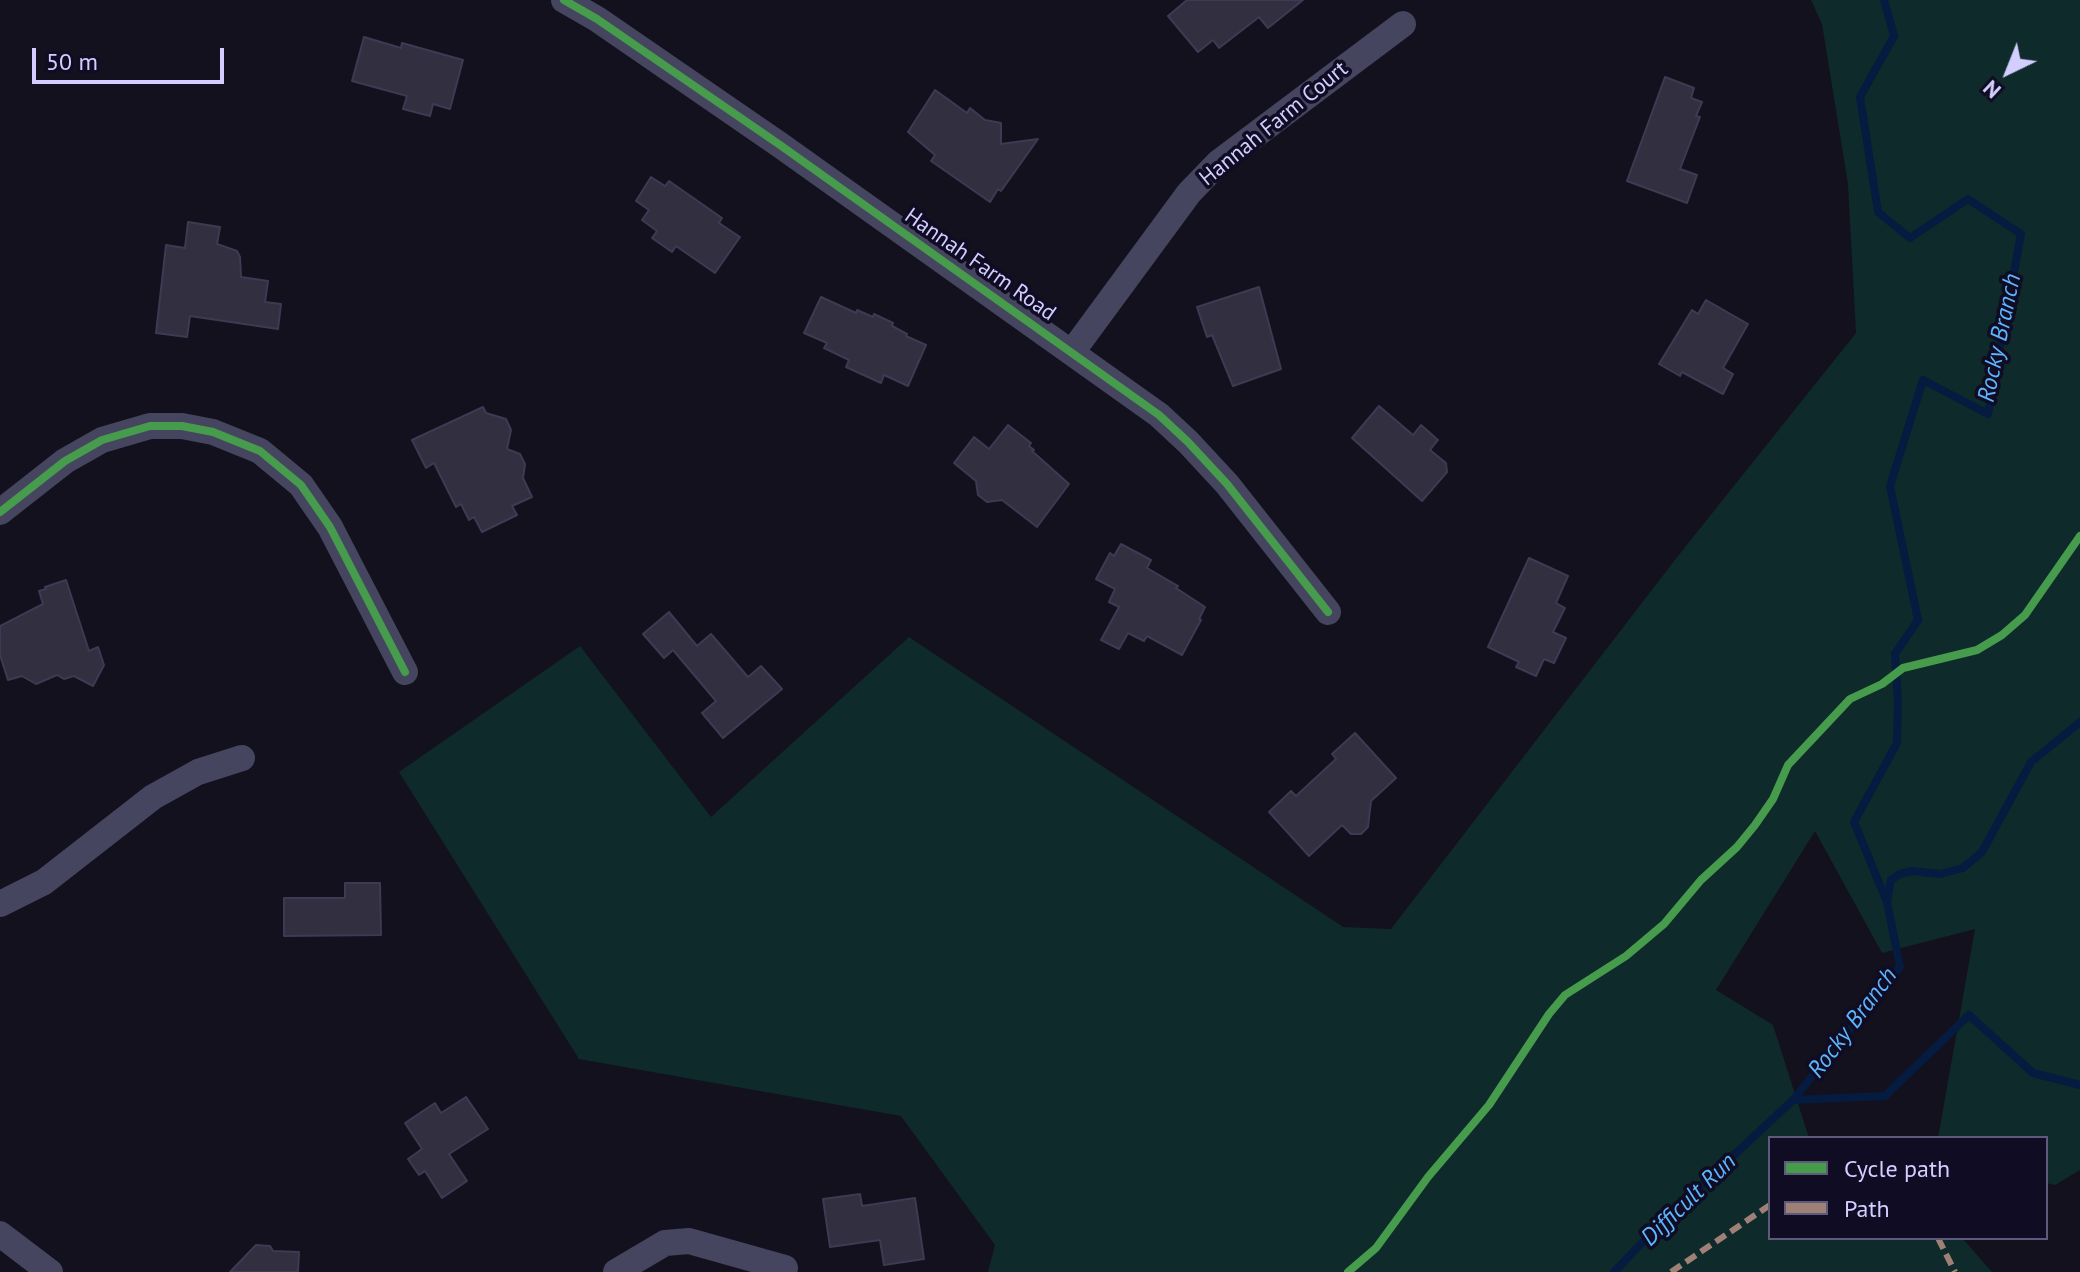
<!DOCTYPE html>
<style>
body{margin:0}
#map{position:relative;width:2080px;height:1272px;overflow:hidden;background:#13111e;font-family:"PT Sans",sans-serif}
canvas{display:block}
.legend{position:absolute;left:1768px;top:1136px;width:280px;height:104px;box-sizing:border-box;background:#0f0c23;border:2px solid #5d5a7b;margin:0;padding:10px 14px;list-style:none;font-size:24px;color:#d3ceff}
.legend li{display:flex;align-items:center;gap:16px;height:40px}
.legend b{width:40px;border:2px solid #5d5a7b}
.north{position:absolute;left:1968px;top:32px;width:80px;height:80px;-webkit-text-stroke:6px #0f0c23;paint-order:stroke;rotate:223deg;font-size:22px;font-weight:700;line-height:32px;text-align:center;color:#d3ceff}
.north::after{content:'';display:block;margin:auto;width:28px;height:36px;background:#d3ceff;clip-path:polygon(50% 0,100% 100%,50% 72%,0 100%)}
.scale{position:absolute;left:32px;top:48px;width:192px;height:36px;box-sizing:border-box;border:4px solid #d3ceff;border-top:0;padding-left:10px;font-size:24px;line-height:28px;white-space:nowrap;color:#d3ceff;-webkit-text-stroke:6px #0f0c23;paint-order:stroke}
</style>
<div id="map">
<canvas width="2080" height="1272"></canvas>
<ul class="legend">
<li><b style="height:10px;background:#469c4c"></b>Cycle path</li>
<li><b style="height:10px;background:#9e8076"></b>Path</li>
</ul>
<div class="north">N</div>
<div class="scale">50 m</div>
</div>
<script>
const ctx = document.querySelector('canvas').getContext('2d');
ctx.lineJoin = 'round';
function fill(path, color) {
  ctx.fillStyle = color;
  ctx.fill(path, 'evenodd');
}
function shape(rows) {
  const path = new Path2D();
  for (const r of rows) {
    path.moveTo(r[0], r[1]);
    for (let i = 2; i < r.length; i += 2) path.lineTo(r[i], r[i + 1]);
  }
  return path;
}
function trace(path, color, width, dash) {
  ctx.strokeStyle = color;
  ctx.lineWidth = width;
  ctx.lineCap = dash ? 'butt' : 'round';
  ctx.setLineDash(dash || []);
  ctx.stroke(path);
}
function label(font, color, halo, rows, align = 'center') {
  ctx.font = font + ' "PT Sans",sans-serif';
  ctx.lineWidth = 7;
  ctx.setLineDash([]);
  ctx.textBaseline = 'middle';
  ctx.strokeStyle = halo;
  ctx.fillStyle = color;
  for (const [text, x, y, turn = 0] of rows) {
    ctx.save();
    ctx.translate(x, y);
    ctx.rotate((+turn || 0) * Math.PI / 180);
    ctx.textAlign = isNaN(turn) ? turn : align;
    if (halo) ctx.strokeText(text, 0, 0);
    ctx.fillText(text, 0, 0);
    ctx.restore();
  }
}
const green = shape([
 [1811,0,2080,0,2080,1170,2055,1185,2046,1183,2046,1138,1938,1138,1975,929,1882,953,1815,831,1716,990,1773,1025,1809,1138,1770,1138,1770,1238,1962,1238,1992,1272,988,1272,995,1245,901,1116,579,1059,399,772,580,646,711,817,909,637,1343,927,1391,929,1678,556,1856,333,1848,184,1822,24]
]);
const stream = shape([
 [1887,901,1891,880,1900,874,1912,871,1940,874,1963,868,1982,852,2031,762,2080,722],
 [1793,1100,1900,967,1887,902,1854,822,1897,743,1898,701,1895,654,1918,620,1890,486,1923,380,1988,414,2021,234,1968,199,1910,238,1878,212,1860,97,1894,36,1884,0],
 [1614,1272,1660,1224,1793,1100,1885,1096,1969,1015,2033,1073,2080,1085]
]);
const building = shape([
 [1187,0,1303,0,1268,28,1259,17,1219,48,1213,40,1198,52,1168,16,1187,0],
 [364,37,401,48,402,43,463,60,450,109,433,104,430,116,403,109,407,96,352,81,364,37],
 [1665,77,1694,88,1691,98,1702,102,1696,116,1700,117,1680,169,1697,175,1687,203,1627,181,1665,77],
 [935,90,967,113,970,108,985,120,1001,123,1001,144,1038,139,1001,191,998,189,990,202,931,161,935,155,908,132,935,90],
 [651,177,665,186,669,181,722,218,719,223,740,237,715,273,676,246,672,252,652,238,657,231,642,220,649,210,636,201,651,177],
 [188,222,220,227,217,244,237,251,240,257,241,277,268,281,265,302,281,304,278,329,190,316,187,337,156,333,166,245,185,248,188,222],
 [1259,287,1281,369,1233,386,1212,335,1207,337,1197,307,1259,287],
 [821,297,856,313,857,310,873,317,874,314,893,323,892,326,907,334,906,336,926,345,908,386,884,375,881,383,846,367,849,360,824,348,827,343,804,333,821,297],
 [1706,300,1748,324,1723,368,1733,374,1723,394,1682,372,1680,376,1659,364,1692,310,1698,314,1706,300],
 [1379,406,1413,435,1421,425,1438,440,1430,450,1446,463,1447,472,1422,501,1352,438,1379,406],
 [483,407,486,413,506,419,511,430,507,449,520,454,525,464,523,478,532,497,512,506,517,515,482,532,474,517,469,520,461,504,456,507,434,463,426,468,412,440,483,407],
 [1008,425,1031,443,1029,446,1034,450,1032,451,1069,484,1037,527,1002,500,987,502,978,495,976,481,954,463,974,437,989,449,1008,425],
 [1121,544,1151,560,1147,568,1178,586,1176,588,1205,607,1199,619,1201,620,1182,655,1147,636,1144,641,1128,633,1119,649,1101,640,1119,607,1109,602,1115,589,1096,579,1110,553,1114,556,1121,544],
 [1529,558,1568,576,1556,603,1565,608,1553,632,1566,638,1554,663,1544,659,1536,676,1516,667,1519,662,1488,647,1529,558],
 [66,580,89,651,98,647,104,665,93,686,74,676,64,679,57,675,36,684,22,676,8,680,0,655,0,626,43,604,39,591,46,589,45,587,66,580],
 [669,612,697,646,711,634,748,677,761,666,782,689,723,738,702,713,716,701,673,650,664,658,643,634,669,612],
 [1355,733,1396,778,1371,801,1368,827,1361,834,1351,834,1342,825,1309,856,1269,812,1291,791,1296,796,1336,759,1332,754,1355,733],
 [345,883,380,883,381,935,284,936,284,898,345,898,345,883],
 [466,1097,488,1129,449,1154,467,1181,442,1198,425,1171,419,1175,408,1159,422,1149,405,1123,435,1103,441,1113,466,1097],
 [860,1194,862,1206,915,1198,924,1259,884,1265,880,1240,830,1247,823,1199,860,1194],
 [256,1245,270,1246,273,1251,299,1252,298,1272,230,1272,256,1245]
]);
const minor = shape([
 [564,0,597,19,780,145,1159,415,1188,442,1227,484,1328,612],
 [1072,352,1189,193,1218,163,1403,24],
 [0,512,65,461,102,440,150,426,182,426,213,432,260,451,301,485,330,527,405,672],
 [0,904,44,882,153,797,198,772,242,758],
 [0,1234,50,1272],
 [616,1272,665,1243,689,1241,785,1268]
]);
const quiet = shape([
 [1938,1238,1955,1272],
 [1671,1272,1770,1205]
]);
const cycleway = shape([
 [564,0,597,19,780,145,1159,415,1188,442,1227,484,1328,612],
 [0,512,65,461,102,440,150,426,182,426,213,432,260,451,301,485,330,527,405,672],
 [1348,1272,1376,1248,1428,1177,1489,1105,1549,1014,1565,995,1626,956,1664,924,1701,880,1737,847,1755,825,1773,799,1788,765,1850,699,1882,684,1903,668,1977,650,2002,635,2025,615,2080,536]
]);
const streetNames = [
 ["Hannah Farm Court",1274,124,-39],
 ["Hannah Farm Road",980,265,35]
];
const waterNames = [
 ["Rocky Branch",2000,338,-78],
 ["Rocky Branch",1853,1023,-53],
 ["Difficult Run",1689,1200,-44]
];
fill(green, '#0f2a2a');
trace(stream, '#061b40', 8);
fill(building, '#312f40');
trace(building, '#3e3a53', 2);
trace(minor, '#45455f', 26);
trace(quiet, '#9e8076', 6, [12, 6]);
trace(cycleway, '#469c4c', 8);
label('22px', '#d3ceff', '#0f0c23', streetNames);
label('italic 24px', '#5cb5ff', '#0f0c23', waterNames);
</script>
